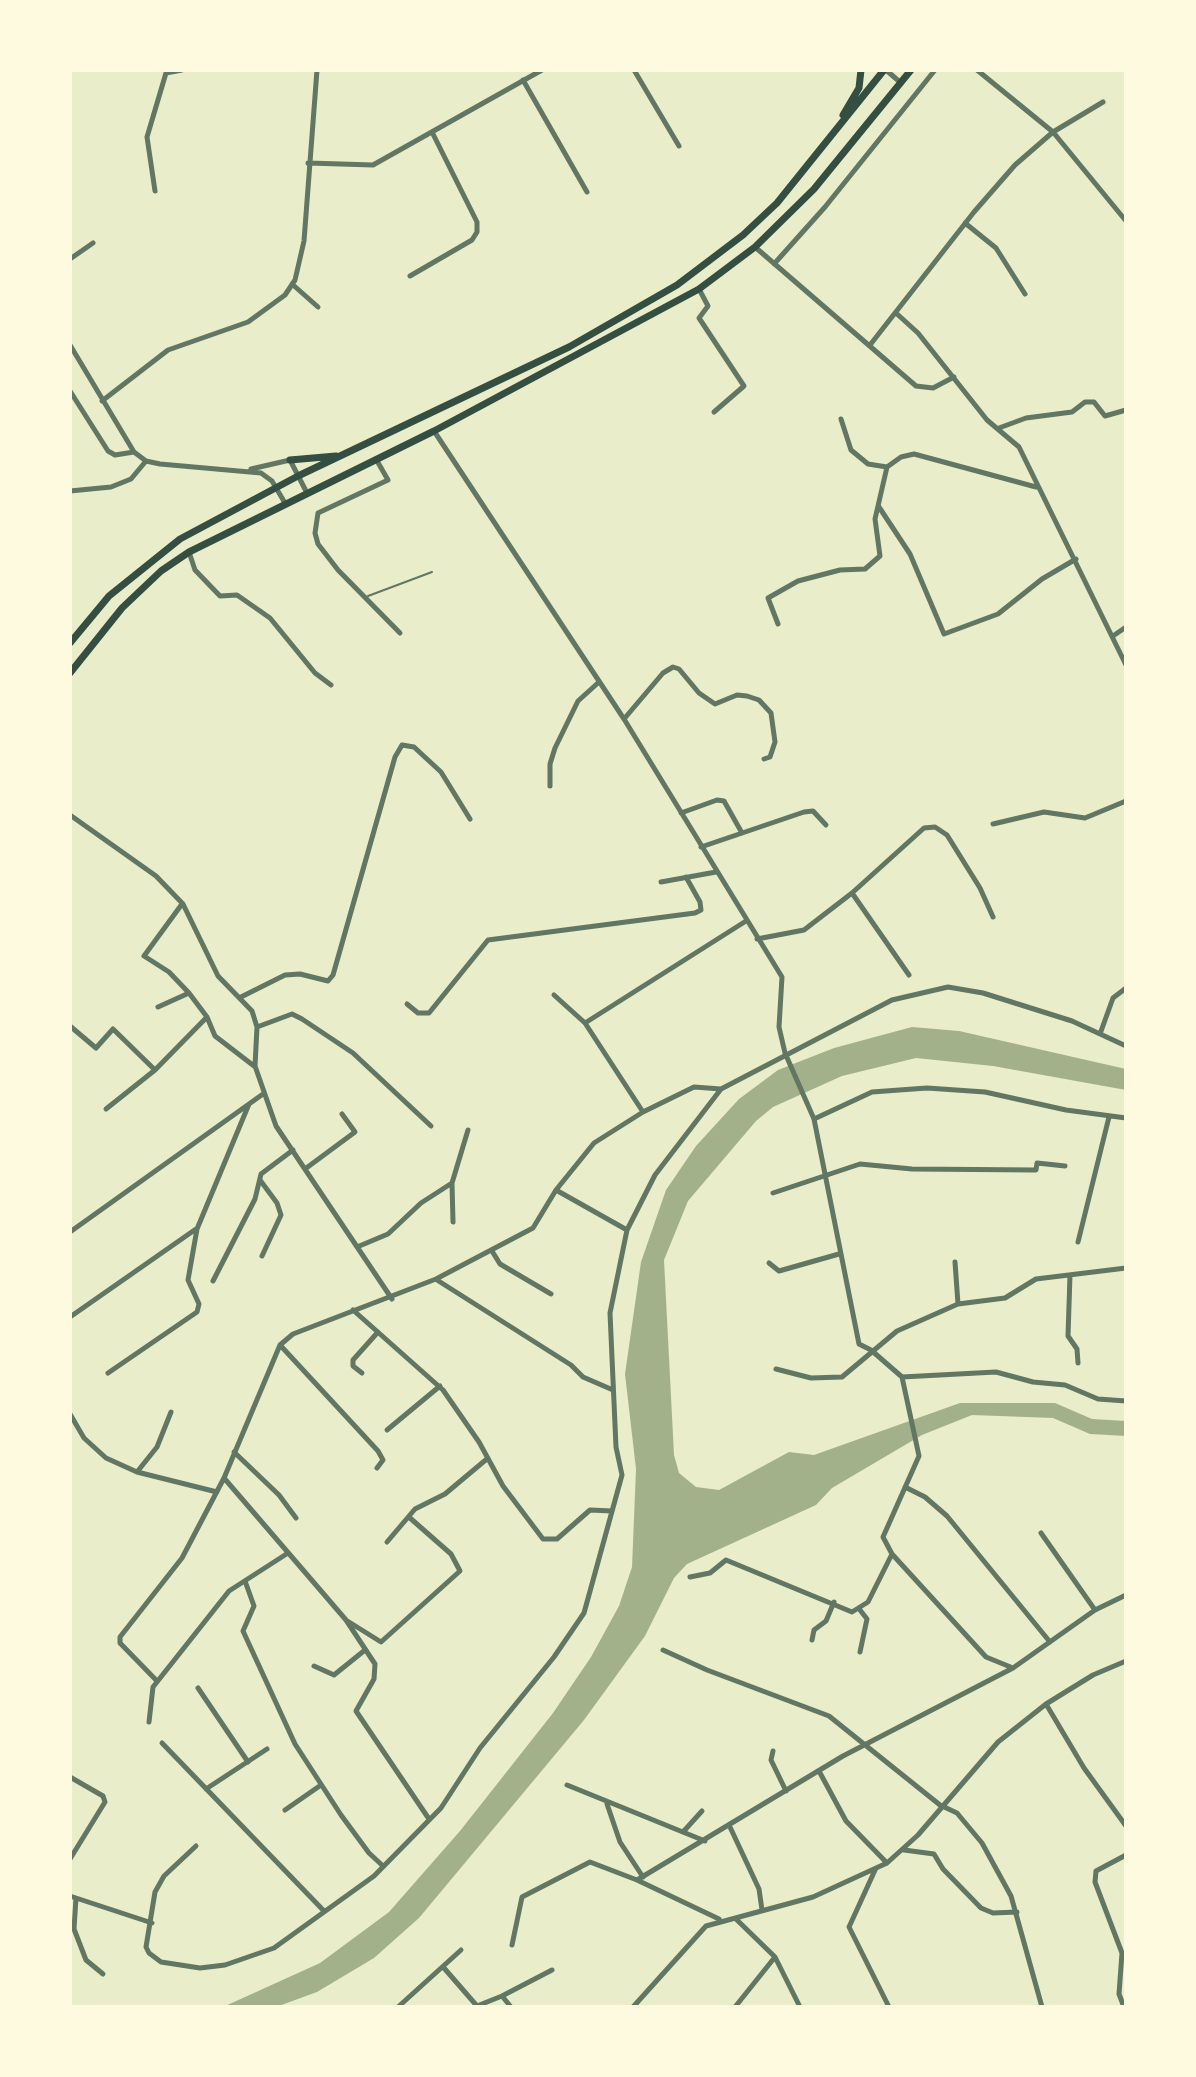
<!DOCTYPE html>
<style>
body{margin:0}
#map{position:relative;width:1196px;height:2077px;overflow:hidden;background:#e9edc9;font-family:"PT Sans",sans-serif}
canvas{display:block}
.frame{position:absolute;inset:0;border:72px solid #fefae0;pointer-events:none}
</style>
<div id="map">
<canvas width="1196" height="2077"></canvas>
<div class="frame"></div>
</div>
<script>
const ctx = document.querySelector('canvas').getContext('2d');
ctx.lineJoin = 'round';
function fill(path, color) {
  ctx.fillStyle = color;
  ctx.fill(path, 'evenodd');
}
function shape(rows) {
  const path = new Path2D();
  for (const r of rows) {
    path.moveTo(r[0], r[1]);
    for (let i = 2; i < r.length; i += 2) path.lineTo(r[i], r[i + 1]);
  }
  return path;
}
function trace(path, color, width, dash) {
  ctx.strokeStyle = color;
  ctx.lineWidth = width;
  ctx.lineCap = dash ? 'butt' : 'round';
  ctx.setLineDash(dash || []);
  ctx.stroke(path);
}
const water = shape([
 [912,1027,959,1031,1126,1069,1126,1090,993,1066,916,1058,842,1076,773,1107,756,1121,688,1201,664,1260,674,1455,679,1473,696,1487,719,1490,789,1452,814,1455,960,1403,1055,1403,1092,1419,1126,1421,1126,1436,1090,1434,1053,1418,972,1415,922,1435,832,1488,816,1505,687,1564,674,1578,645,1636,584,1720,419,1918,374,1958,317,1992,276,2007,223,2007,320,1963,389,1912,460,1831,553,1713,591,1657,619,1606,632,1567,636,1469,625,1374,641,1262,666,1190,696,1146,739,1099,778,1070,834,1048]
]);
const service = shape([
 [368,596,432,572]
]);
const minor = shape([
 [634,70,679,146],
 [886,70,901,83],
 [977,70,1053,132,1126,221],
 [523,80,587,192],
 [308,163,373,165,542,70],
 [155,191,147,137,166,73,182,70],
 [965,223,996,248,1025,294],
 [755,247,916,386,933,388,954,377],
 [70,259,93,243],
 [774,264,825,207,935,70],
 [410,276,472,240,477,232,477,222,432,132],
 [292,284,318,307],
 [699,289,708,306,699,318,744,386,714,412],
 [896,313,918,333,987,420,1019,447,1126,665],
 [70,345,134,452,146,461,160,464,261,473,272,481,285,503],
 [870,345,974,212,1015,165,1053,132,1103,102],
 [70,391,108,451,115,455,134,452],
 [102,401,168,350,248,322,285,295,295,280,304,241,317,70],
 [841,419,851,450,868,464,887,467],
 [999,428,1026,418,1072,412,1085,402,1094,402,1105,416,1126,410],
 [434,431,624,719,782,977,779,1027,785,1053,814,1119,859,1344,871,1350,902,1377,919,1456,883,1537,892,1554,986,1657,1013,1668],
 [376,459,388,480,318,513,315,533,318,544,338,570,400,633],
 [251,469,290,460,307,493],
 [70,491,111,487,131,479,146,461],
 [879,507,910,554,944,634,998,614,1042,579,1076,559],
 [189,552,195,570,220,596,237,595,270,618,315,673,331,685],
 [778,624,768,598,798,581,840,570,865,569,880,556,875,519,887,467,901,457,914,454,1036,487],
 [1113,636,1126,627],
 [624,719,663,673,673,667,679,669,699,693,715,704,737,695,747,696,759,700,771,713,775,742,770,757,764,759],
 [550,786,550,764,555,748,578,701,599,682],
 [681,813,717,800,724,801,742,833],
 [70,815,156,876,183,904,218,976,252,1011,257,1027,255,1066,276,1126,392,1299],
 [993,824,1044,812,1085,818,1126,801],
 [701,847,804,812,813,811,826,825],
 [661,882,716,872],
 [852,893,909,975],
 [182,904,144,956,169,972,189,993],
 [757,939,804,930,852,893,924,828,935,827,947,835,980,888,993,917],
 [554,995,585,1023,643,1112],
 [241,997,285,975,300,974,328,981,333,975,395,757,402,745,414,747,441,772,470,819],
 [407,1004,418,1013,429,1013,488,940,695,913,701,910,700,902,686,877],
 [158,1007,189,993,207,1017,215,1036,254,1066],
 [585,1023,746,921],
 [70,1026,96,1048,113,1029,155,1070],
 [257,1027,292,1014,302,1019,353,1053,431,1126],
 [1100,1034,1113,998,1126,988],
 [106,1109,155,1070,207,1017],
 [814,1119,872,1092,927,1088,985,1092,1066,1110,1126,1118],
 [305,1169,355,1132,342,1114],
 [260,1180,277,1203,281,1215,262,1256],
 [452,1183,453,1222],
 [556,1190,627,1230],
 [773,1193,860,1164,912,1169,1036,1170,1037,1163,1065,1166],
 [70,1232,263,1094],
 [1078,1242,1109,1117],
 [357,1247,388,1234,421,1203,452,1183,468,1130],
 [492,1251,500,1264,551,1294],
 [955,1262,958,1304],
 [769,1263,779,1271,839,1254],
 [1070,1275,1068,1336,1077,1349,1078,1363],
 [437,1280,571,1365,583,1377,613,1390],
 [213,1281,255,1199,261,1174,293,1150],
 [353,1310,443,1390,479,1442,503,1486,543,1539,557,1539,590,1510,612,1511],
 [70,1317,196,1229],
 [280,1345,378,1451,383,1460,377,1468],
 [776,1369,811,1378,842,1377,897,1331,958,1304,1005,1298,1036,1279,1126,1268],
 [108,1373,197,1312,199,1304,188,1280,197,1229,249,1104],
 [362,1373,353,1366,353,1360,378,1332],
 [902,1377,996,1372,1033,1382,1065,1385,1098,1399,1126,1401],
 [70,1414,84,1438,106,1458,137,1472,217,1492],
 [387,1430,440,1386],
 [234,1452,279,1495,296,1518],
 [137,1472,157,1447,171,1412],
 [224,1478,346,1620,375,1664,374,1679,356,1711,429,1819],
 [905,1487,925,1497,947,1516,1050,1642],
 [1041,1533,1095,1610],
 [387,1542,415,1509,445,1494,488,1458],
 [690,1577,710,1573,726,1560,852,1612,868,1602,892,1554],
 [245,1581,254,1606,243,1631,295,1744,341,1815,369,1853,383,1866],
 [860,1610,867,1619,860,1652],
 [349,1622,381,1642,460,1571,451,1554,410,1518],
 [812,1640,814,1630,826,1621,834,1602],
 [663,1650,707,1670,829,1716,940,1805,957,1813,982,1843,1011,1896,1042,2007],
 [314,1666,334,1675,365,1650],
 [157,1681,120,1643,120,1637,182,1558,224,1478,280,1345,293,1334,436,1279,533,1228,556,1190,594,1143,643,1112,694,1087,721,1089],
 [198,1688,248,1762],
 [1046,1704,1084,1768,1126,1826],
 [149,1722,153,1687,229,1591,288,1553],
 [162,1743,324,1911],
 [773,1751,771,1760,786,1791],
 [819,1771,846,1821,887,1863],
 [70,1777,103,1796,105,1802,70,1859],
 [567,1785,705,1841],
 [206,1789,267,1749],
 [607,1804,620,1842,643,1877],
 [285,1810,321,1785],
 [730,1827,759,1889,762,1910],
 [683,1832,702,1811],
 [196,1846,164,1876,155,1892,146,1947,149,1953,161,1962,200,1968,225,1965,274,1948,374,1876,441,1808,480,1748,554,1657,584,1613,622,1475,616,1447,610,1313,627,1230,655,1175,721,1089,892,1000,948,987,983,993,1072,1021,1126,1046],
 [904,1850,934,1854,943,1869,981,1908,993,1913,1017,1912],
 [876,1868,849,1927,889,2007],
 [637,1880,843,1756,1013,1668,1095,1610,1126,1595],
 [70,1896,76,1898,74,1929,86,1960,103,1974],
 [76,1898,152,1923],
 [736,1919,775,1957,800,2007],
 [512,1945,522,1897,590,1862,637,1880,719,1919],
 [444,1968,477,2006,502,1996],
 [398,2007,461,1950],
 [511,2007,502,1996,552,1970],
 [633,2007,706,1926,813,1897,887,1863,918,1835,998,1742,1046,1704,1093,1675,1126,1661],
 [735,2007,775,1957],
 [1124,2007,1119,1994,1122,1953,1095,1882,1096,1871,1126,1855]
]);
const primary = shape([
 [843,115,859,88,861,70],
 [290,460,336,456],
 [70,643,109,596,180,539,298,476,569,347,677,285,743,235,777,203,884,70],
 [70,673,122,608,161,571,189,552,434,431,699,289,755,247,814,189,911,70]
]);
fill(water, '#a3b18a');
trace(service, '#617663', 2);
trace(minor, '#617663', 5);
trace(primary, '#344e41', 7);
</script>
